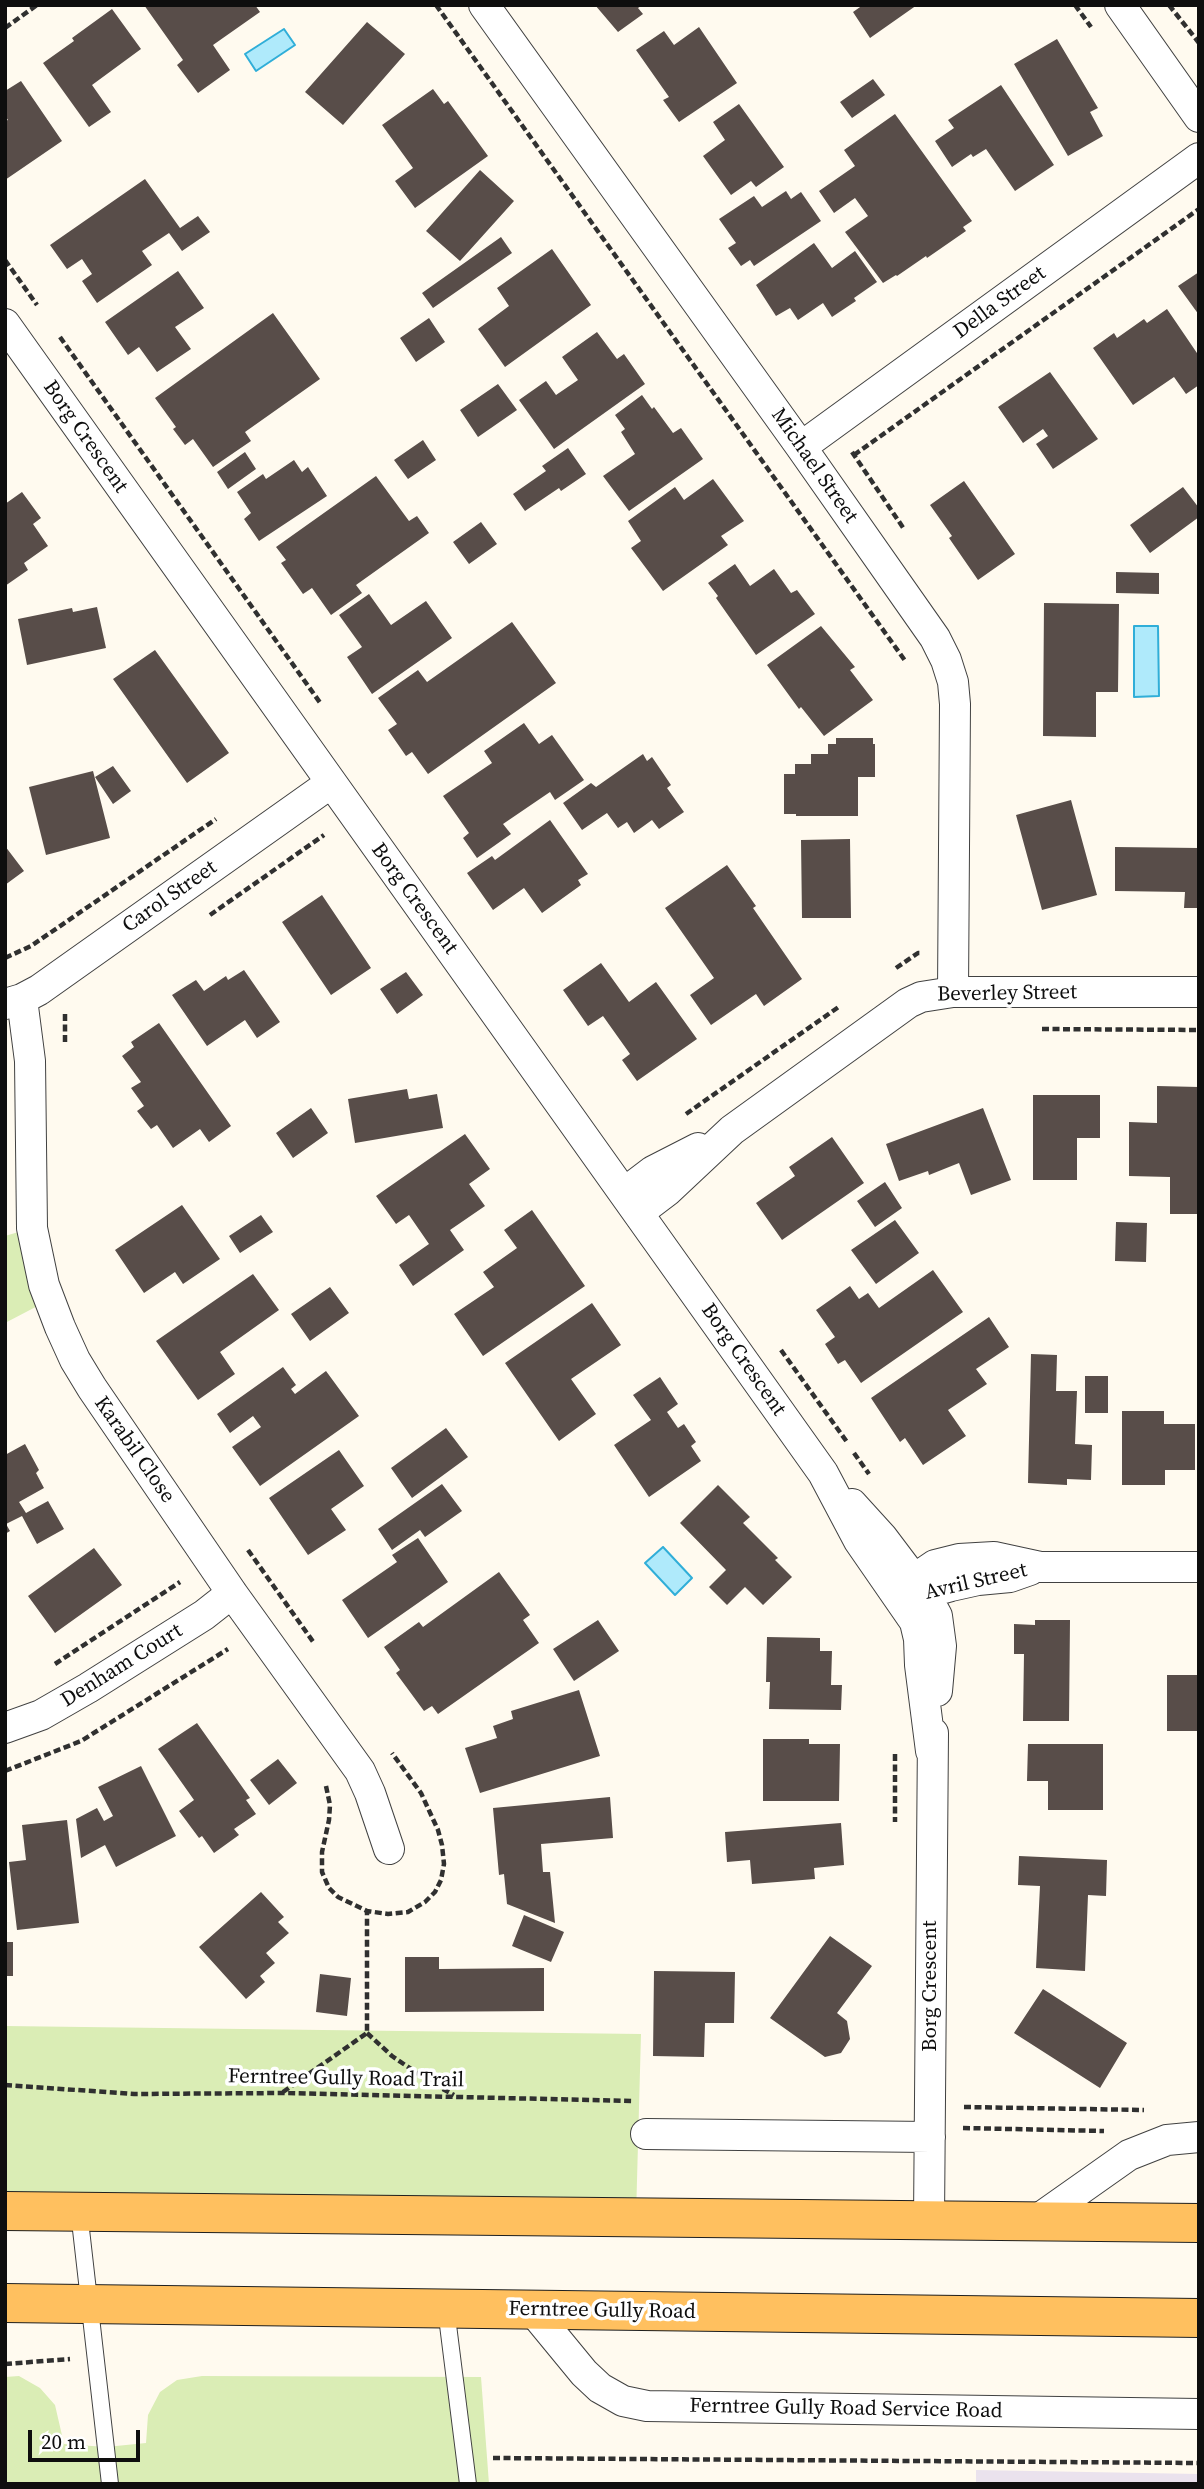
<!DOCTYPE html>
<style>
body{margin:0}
#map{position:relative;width:1204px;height:2489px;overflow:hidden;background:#fffaef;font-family:"Source Serif 4",serif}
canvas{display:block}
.frame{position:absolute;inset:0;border:7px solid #0e0e0e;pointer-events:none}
.scale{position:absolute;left:28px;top:2430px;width:112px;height:32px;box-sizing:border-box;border:4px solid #0e0e0e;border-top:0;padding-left:9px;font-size:21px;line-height:24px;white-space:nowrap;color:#0e0e0e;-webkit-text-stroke:5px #fff;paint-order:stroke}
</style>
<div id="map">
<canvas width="1204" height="2489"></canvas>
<div class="frame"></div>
<div class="scale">20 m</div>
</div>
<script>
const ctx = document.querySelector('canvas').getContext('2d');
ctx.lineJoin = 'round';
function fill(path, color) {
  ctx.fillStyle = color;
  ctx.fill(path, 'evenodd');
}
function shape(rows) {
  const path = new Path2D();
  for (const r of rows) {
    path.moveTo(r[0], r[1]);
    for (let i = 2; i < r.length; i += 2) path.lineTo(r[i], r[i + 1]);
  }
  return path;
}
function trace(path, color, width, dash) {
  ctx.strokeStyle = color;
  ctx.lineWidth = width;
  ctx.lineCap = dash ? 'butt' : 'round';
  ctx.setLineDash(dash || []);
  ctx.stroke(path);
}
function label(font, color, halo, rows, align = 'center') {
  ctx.font = font + ' "Source Serif 4",serif';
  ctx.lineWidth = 7;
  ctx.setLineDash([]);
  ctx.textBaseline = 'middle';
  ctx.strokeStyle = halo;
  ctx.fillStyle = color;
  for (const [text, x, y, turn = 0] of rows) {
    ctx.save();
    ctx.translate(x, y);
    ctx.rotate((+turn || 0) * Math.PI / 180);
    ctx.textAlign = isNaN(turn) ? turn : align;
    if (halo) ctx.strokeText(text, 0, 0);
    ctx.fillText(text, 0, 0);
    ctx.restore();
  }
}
const industrial = shape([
 [976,2470,1199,2474,1199,2484,976,2484]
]);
const green = shape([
 [32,1228,49,1300,5,1323,5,1236],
 [5,2026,641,2034,636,2217,5,2211],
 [19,2376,40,2388,55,2405,64,2444,106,2447,146,2443,148,2415,160,2392,177,2380,202,2376,481,2377,489,2484,5,2484,5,2377]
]);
const water = shape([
 [284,29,295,45,256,71,245,54,284,29],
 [1134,626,1158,626,1159,696,1134,697,1134,626],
 [663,1547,692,1578,675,1595,645,1563,663,1547]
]);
const building = shape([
 [144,5,255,5,260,12,213,45,230,70,198,93,177,65,183,60],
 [595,5,642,5,638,8,643,14,618,32],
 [863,5,917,5,870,38,853,12],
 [112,9,141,49,92,85,111,112,89,127,43,63,74,41,72,38],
 [367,22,405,54,343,125,305,92],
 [699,27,737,83,679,122,663,100,669,97,636,50,664,31,674,45],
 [1057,39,1098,108,1090,112,1103,136,1068,156,1014,64],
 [873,79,885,95,852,118,840,102],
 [21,81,62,141,5,180,5,121,8,120,5,116,5,91],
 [1001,85,1054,165,1015,191,986,149,973,157,971,154,952,167,935,141,954,128,948,120],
 [433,89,444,104,448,101,488,156,415,208,395,181,413,168,382,125],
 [739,104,784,167,756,187,751,181,731,195,703,156,725,140,713,122],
 [895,114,972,221,963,227,966,231,927,258,926,256,897,276,896,275,883,283,845,232,868,216,855,198,834,213,819,191,855,166,844,150],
 [480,170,514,201,460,261,426,231],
 [145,179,180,228,198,216,210,232,182,251,169,233,142,251,152,265,97,303,82,281,92,274,82,259,67,269,50,245],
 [786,191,791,199,801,192,821,221,754,266,750,260,741,266,728,248,736,243,719,219,754,196,762,207],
 [501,237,512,253,433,308,422,293],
 [814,243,832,268,855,251,877,282,854,298,856,301,832,317,823,303,798,320,790,308,776,316,756,285],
 [552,249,591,305,505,367,478,329,509,306,497,288],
 [178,271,204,308,175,327,191,349,157,372,139,347,128,355,105,322],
 [1199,272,1199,315,1178,286],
 [1167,309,1199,356,1199,385,1186,394,1174,377,1133,405,1093,348,1114,333,1117,338,1144,319,1147,323],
 [273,313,320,379,245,432,251,441,213,467,193,439,185,445,173,429,176,427,155,398],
 [429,318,445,342,416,362,400,338],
 [597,332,617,359,624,354,645,384,554,449,519,400,546,381,556,395,578,380,562,357],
 [1050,372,1098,439,1053,469,1036,444,1048,436,1043,429,1023,443,998,407],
 [498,384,517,410,478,437,460,410],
 [642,395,652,409,654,407,673,433,681,428,703,459,629,511,603,476,635,454,621,432,625,429,615,415],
 [423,440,436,460,408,479,394,460],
 [568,448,586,474,561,491,559,488,525,511,513,494,546,471,542,466],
 [245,452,256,469,228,489,217,472],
 [294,460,302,472,308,467,327,496,259,541,244,519,251,513,237,492,263,474,266,479],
 [376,476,409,521,417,516,429,533,356,585,362,593,331,615,312,588,303,594,281,563,286,560,276,547],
 [713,479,744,521,721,536,728,545,663,591,631,548,641,541,628,521,675,487,684,500],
 [964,481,1015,554,978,580,949,538,952,536,930,505],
 [1183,487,1199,508,1199,517,1150,553,1130,525],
 [22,492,41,518,33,524,48,546,24,563,28,570,5,586,5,504],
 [481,522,497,544,469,564,453,542],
 [735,564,750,586,774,569,791,593,797,590,815,614,756,655,716,598,718,596,708,583],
 [1116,572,1159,573,1159,594,1116,593],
 [369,594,391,625,426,601,452,638,372,694,347,657,362,647,339,615],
 [1044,603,1119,604,1118,692,1096,692,1096,737,1043,736],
 [97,607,106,648,27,665,18,619,72,608,73,612],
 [512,622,556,683,428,774,412,752,406,756,388,730,397,724,378,698,418,670,427,682],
 [821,626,855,667,850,670,873,700,824,736,801,707,799,709,767,665],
 [155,650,229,753,187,783,113,679],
 [524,723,539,744,552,735,584,780,555,800,550,792,503,824,511,834,477,858,463,838,469,833,443,796,492,763,484,751],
 [836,738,873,738,873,744,875,744,875,777,858,777,858,816,796,816,796,814,784,814,784,774,795,774,795,764,811,764,811,754,828,754,828,744,836,744],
 [643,754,647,761,652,757,671,785,667,788,684,812,659,829,652,820,634,833,627,822,618,828,607,813,582,830,563,803,591,783,596,787],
 [113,766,131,791,113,804,95,777],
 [93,771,110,838,46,855,29,787],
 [1071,800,1097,895,1042,910,1016,815],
 [550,820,588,874,578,880,581,885,542,913,524,888,493,910,467,873,492,856,495,860],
 [850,839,851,918,802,918,801,840],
 [5,846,24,871,5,885],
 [1115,847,1199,848,1199,908,1184,908,1185,892,1115,891],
 [727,865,756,906,753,908,802,979,764,1006,756,994,711,1025,690,995,714,978,665,908],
 [322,895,371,968,331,995,282,922],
 [601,963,629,1002,656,982,697,1039,637,1081,622,1060,630,1054,603,1016,588,1026,563,990],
 [244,970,280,1022,257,1038,245,1020,207,1046,172,995,196,980,204,991,226,976,228,980],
 [406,972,423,995,397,1014,380,989],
 [159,1023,231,1126,209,1142,200,1129,173,1148,157,1125,151,1129,137,1111,144,1106,131,1088,141,1082,122,1056,134,1047,131,1042],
 [1157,1086,1199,1087,1199,1214,1170,1214,1170,1177,1129,1176,1129,1122,1157,1123],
 [407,1089,409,1099,437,1094,443,1128,355,1143,348,1099],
 [1033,1095,1100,1095,1100,1138,1077,1138,1077,1180,1033,1180],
 [311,1108,328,1133,293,1158,276,1133],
 [983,1108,1011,1180,971,1195,959,1163,929,1175,928,1171,899,1181,886,1144],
 [465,1134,490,1169,469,1184,485,1206,450,1230,464,1250,413,1286,399,1265,429,1244,409,1215,396,1224,376,1196],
 [832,1137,864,1183,782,1240,756,1203,795,1176,789,1167],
 [885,1182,902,1208,875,1227,857,1201],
 [182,1205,220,1259,183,1284,175,1272,144,1293,115,1250],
 [532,1210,585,1286,483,1356,454,1314,494,1287,483,1272,517,1248,504,1230],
 [261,1215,273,1232,240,1253,229,1236],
 [895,1220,919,1253,876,1284,851,1250],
 [1116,1222,1147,1223,1146,1262,1115,1261],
 [933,1270,963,1312,861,1383,845,1360,838,1364,825,1344,835,1337,816,1310,850,1286,859,1299,868,1293,879,1308],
 [253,1274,279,1310,220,1352,235,1374,198,1400,156,1341],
 [330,1287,349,1313,310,1341,291,1314],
 [592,1303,621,1345,571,1379,596,1414,559,1441,505,1363],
 [989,1317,1009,1347,976,1369,987,1384,948,1410,966,1436,923,1465,905,1438,900,1442,871,1398],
 [1031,1354,1057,1355,1056,1391,1077,1391,1075,1444,1092,1445,1091,1480,1067,1479,1067,1485,1028,1483],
 [283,1367,296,1385,291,1389,295,1394,326,1371,359,1416,260,1486,232,1447,261,1427,253,1416,230,1433,217,1414],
 [1085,1376,1108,1376,1108,1413,1085,1413],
 [660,1377,678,1404,667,1412,678,1428,684,1424,696,1442,691,1446,701,1461,649,1497,614,1445,651,1420,633,1395],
 [1122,1411,1164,1411,1164,1424,1195,1424,1195,1470,1165,1470,1165,1485,1122,1485],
 [446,1428,468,1457,412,1498,391,1468],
 [25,1444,39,1470,36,1473,44,1488,19,1502,26,1513,48,1501,64,1529,37,1544,22,1516,6,1524,10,1531,5,1534,5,1455],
 [339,1450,364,1486,331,1509,346,1530,308,1555,269,1498],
 [442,1484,462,1511,425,1537,420,1530,392,1550,378,1529],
 [718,1485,750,1517,743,1523,778,1558,775,1560,792,1577,763,1605,745,1587,727,1605,709,1587,726,1570,680,1523],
 [418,1538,448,1582,368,1638,342,1600,397,1562,392,1555],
 [94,1548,122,1585,55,1633,28,1596],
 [499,1572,530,1615,523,1620,539,1643,438,1714,432,1706,424,1711,396,1673,400,1670,384,1647,419,1622,423,1627],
 [598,1620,619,1651,574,1681,553,1649],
 [1035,1620,1070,1620,1069,1721,1023,1721,1024,1654,1014,1654,1014,1624,1035,1625],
 [767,1637,820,1638,820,1651,832,1651,831,1685,842,1685,841,1710,769,1709,770,1682,766,1682],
 [1167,1675,1199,1675,1199,1731,1167,1731],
 [579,1690,600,1756,480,1793,465,1748,497,1738,493,1726,513,1719,511,1711],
 [197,1723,250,1798,246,1800,256,1814,234,1829,239,1835,214,1853,202,1836,199,1838,179,1811,194,1800,158,1749],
 [763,1739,809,1739,809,1744,840,1744,839,1801,763,1801],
 [1028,1744,1103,1744,1103,1810,1048,1810,1048,1781,1027,1781],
 [278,1759,297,1783,269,1805,250,1780],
 [141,1766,176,1836,116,1867,105,1845,81,1858,76,1819,97,1808,104,1821,113,1816,98,1787],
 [610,1797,613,1838,541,1844,543,1872,550,1872,555,1923,507,1904,504,1874,499,1875,493,1808],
 [67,1820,79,1923,17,1930,9,1862,26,1860,22,1825],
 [841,1823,844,1865,814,1868,815,1879,752,1884,750,1860,727,1862,725,1832],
 [1019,1856,1107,1860,1106,1896,1088,1895,1085,1971,1036,1968,1040,1886,1018,1885],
 [261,1892,284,1917,278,1922,289,1933,266,1953,275,1963,260,1976,265,1982,246,1999,199,1947],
 [524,1915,564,1932,551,1962,512,1946],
 [830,1936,872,1966,837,2013,847,2021,850,2039,841,2053,825,2057,770,2018],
 [5,1942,13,1942,13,1976,5,1976],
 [405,1957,439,1957,439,1969,544,1968,544,2011,405,2012],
 [654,1971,735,1972,734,2023,705,2023,704,2057,653,2056],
 [320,1974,351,1978,347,2016,316,2012],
 [1043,1989,1127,2043,1100,2088,1014,2033]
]);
const path = shape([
 [436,5,906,662],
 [1075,5,1091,27],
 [1169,5,1199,43],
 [5,28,37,5],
 [5,260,37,305],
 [60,337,321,704],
 [852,452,904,529],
 [854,455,1199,209],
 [210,915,324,835],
 [5,958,31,946,216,819],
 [896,968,918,953,921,953],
 [65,1014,65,1043],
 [1042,1029,1199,1030],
 [686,1114,840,1006],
 [781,1350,847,1442],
 [854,1453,869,1474],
 [248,1550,314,1643],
 [55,1664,180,1582],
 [895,1754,895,1822],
 [5,1771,81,1741,228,1649],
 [326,1786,330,1805,329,1820,322,1852,322,1872,329,1888,338,1897,367,1911,388,1914,408,1912,425,1902,435,1892,441,1880,444,1864,442,1845,438,1830,421,1793,392,1753],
 [367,2033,392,2056,430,2082,454,2095],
 [5,2085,134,2094,283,2093,634,2101],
 [283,2092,367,2033,367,1911],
 [964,2107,1144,2110],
 [963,2128,1104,2131],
 [5,2364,70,2359],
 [493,2458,1199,2463]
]);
const service = shape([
 [79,2212,110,2484],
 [446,2309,468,2484]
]);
const minor = shape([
 [484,5,801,447,935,638,946,660,953,682,955,704,953,992],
 [1120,5,1199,117],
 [5,324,823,1473,859,1541,915,1622,919,1639,920,1665,931,1751],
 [801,447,1199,158],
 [22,999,30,1061,32,1228,44,1285,60,1327,75,1360,92,1388,232,1593,360,1771,370,1793,389,1849],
 [5,1004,22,999,39,990,331,783],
 [624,1193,653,1171,698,1148],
 [638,1213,667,1191,732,1130,908,1003,921,997,953,992,1199,992],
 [852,1504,882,1537,925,1594,937,1616,941,1646,937,1691],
 [903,1596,913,1580,935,1565,959,1559,994,1557,1040,1567,1199,1567],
 [908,1598,951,1586,978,1580,1010,1577,1030,1570],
 [5,1728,41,1715,88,1688,204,1615,232,1593],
 [646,2134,930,2137],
 [929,2220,933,1733],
 [1034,2222,1129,2155,1167,2140,1199,2137],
 [533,2311,584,2373,600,2388,623,2401,647,2406,1199,2414]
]);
const primary = shape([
 [5,2211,1199,2223],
 [5,2303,1199,2318]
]);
const streetNames = [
 ["Della Street",1000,303,-36],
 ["Borg Crescent",85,437,55],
 ["Michael Street",814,466,55],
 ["Carol Street",170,897,-35],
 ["Borg Crescent",414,899,54],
 ["Beverley Street",1007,994,-1],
 ["Borg Crescent",743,1360,55],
 ["Karabil Close",134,1450,55],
 ["Avril Street",976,1582,-13],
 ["Denham Court",122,1666,-32],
 ["Borg Crescent",931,1986,-90],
 ["Ferntree Gully Road Trail",346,2079,1],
 ["Ferntree Gully Road",602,2311,1],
 ["Ferntree Gully Road Service Road",846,2409,1]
];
fill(industrial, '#eae2ed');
fill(green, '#daedb5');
fill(water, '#afeafb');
trace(water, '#30aed8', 2);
fill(building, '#584d49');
trace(service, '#414141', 18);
trace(minor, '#414141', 32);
trace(primary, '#1f1f1f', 40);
trace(path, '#303030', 4.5, [7, 3.5]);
trace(service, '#fff', 16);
trace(minor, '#fff', 30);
trace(primary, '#ffc05f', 38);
label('21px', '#0e0e0e', '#fff', streetNames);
</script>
